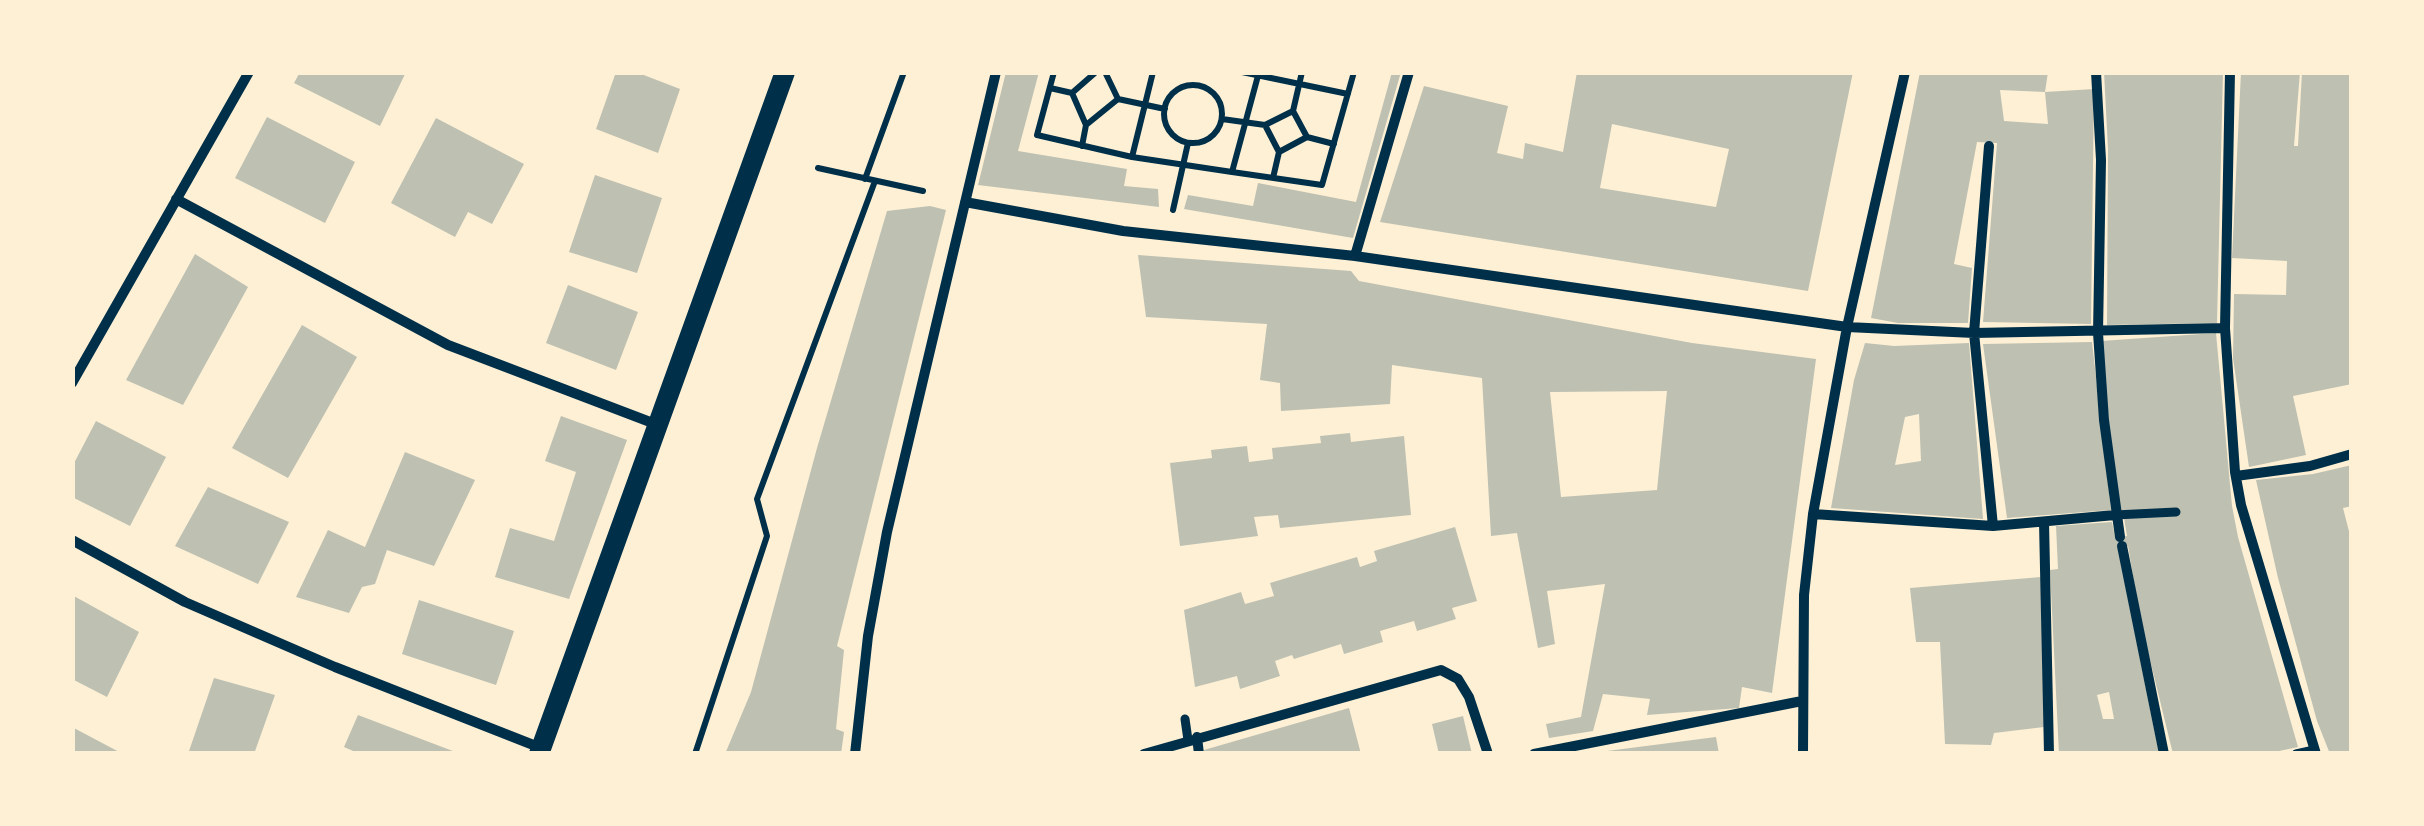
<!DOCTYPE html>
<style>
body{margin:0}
#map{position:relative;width:2424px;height:826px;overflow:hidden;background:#fdf0d5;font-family:"Open Sans",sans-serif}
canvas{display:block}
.frame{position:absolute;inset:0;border:75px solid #fdf0d5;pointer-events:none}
</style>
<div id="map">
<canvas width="2424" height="826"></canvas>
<div class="frame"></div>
</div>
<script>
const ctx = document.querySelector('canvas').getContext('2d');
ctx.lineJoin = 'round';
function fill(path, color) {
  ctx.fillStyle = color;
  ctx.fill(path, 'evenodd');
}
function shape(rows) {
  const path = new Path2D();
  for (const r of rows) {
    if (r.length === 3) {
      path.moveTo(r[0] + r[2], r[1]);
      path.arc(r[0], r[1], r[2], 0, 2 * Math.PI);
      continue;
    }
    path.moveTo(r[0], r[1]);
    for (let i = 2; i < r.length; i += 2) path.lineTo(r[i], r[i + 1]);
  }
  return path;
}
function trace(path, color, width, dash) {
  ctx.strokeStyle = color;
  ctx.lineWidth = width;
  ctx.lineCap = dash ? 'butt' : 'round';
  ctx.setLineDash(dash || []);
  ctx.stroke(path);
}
const building = shape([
 [300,72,406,72,380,126,294,83],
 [616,72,636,72,680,89,658,153,596,129],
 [1006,72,1039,72,1018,151,1127,169,1124,186,1158,189,1159,207,978,185],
 [1392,72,1401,72,1353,238,1184,209,1188,195,1253,206,1258,183,1356,202],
 [1577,72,1853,72,1808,291,1380,222,1424,86,1508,106,1497,153,1523,159,1525,143,1563,152],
 [1612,124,1729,149,1716,207,1600,188],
 [1920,72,2048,72,2045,92,2094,89,2091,324,1983,322,1997,143,1977,142,1954,264,1972,268,1968,323,1898,323,1871,318],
 [2000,90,2045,92,2048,124,2004,121],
 [2104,72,2223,72,2217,323,2107,325,2108,149],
 [2241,72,2300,72,2294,146,2298,146,2302,72,2352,72,2352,384,2293,396,2306,455,2249,467,2233,358,2234,294,2286,295,2287,261,2232,258],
 [267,117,355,162,325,223,235,178],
 [436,118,524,164,492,224,468,212,455,237,391,203],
 [595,175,662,198,637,273,569,252],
 [930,206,946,210,837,646,844,650,836,729,844,732,841,754,725,754,751,692,817,448,887,211],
 [195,254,248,287,183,405,126,380],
 [1138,255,1351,271,1359,281,1692,343,1816,359,1772,693,1742,687,1739,708,1647,715,1650,699,1603,694,1593,731,1549,738,1546,724,1581,717,1605,584,1547,591,1555,644,1538,648,1517,533,1491,536,1482,378,1392,365,1390,404,1281,411,1280,383,1260,380,1267,324,1146,317],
 [1667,391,1657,490,1561,497,1550,392],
 [568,285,638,312,616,370,546,343],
 [302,325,357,357,288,478,232,448],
 [2216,333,2232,506,2238,537,2298,747,2265,754,2173,754,2141,623,2128,546,2118,549,2159,754,2059,754,2050,570,2058,569,2056,526,2112,522,2115,538,2127,536,2124,518,2118,512,2101,341],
 [2109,692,2114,719,2103,719,2097,695],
 [2092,342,2111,510,2007,518,1983,344],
 [1865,343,1894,346,1969,343,1983,519,1831,508,1854,380],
 [1919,414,1921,461,1895,465,1905,417],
 [561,416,627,440,569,599,495,577,510,528,554,541,576,472,545,461],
 [96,421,166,457,130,526,72,497,72,467],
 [1350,433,1351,442,1404,436,1411,515,1280,528,1278,515,1254,517,1258,536,1180,546,1170,463,1212,458,1211,450,1247,446,1249,462,1273,459,1272,448,1321,443,1320,436],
 [405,452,475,480,434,566,387,550,375,584,362,587,349,613,296,597,328,530,365,547],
 [2352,465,2352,506,2343,508,2352,543,2352,754,2330,754,2317,721,2278,578,2256,480,2313,474],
 [208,487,289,522,258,584,175,546],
 [1455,527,1477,601,1452,608,1456,619,1417,631,1414,621,1380,631,1383,642,1344,654,1341,644,1294,659,1292,655,1275,661,1280,676,1240,689,1237,676,1195,687,1184,610,1241,592,1245,604,1274,596,1270,583,1357,557,1360,567,1377,561,1374,551],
 [2041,577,2044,727,1994,733,1991,745,1945,744,1940,642,1916,642,1910,588],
 [72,595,139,632,107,697,72,679],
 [419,600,514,631,496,685,402,654],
 [214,678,275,695,254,754,188,754],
 [1349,708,1361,754,1204,754,1204,750],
 [358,715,458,753,458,754,360,754,344,747],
 [1463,716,1472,754,1439,754,1432,724],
 [72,727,123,754,72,754],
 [1716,737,1719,754,1608,754,1607,751]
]);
const path = shape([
 [1054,72,1037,135,1132,157],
 [1153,72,1132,157,1232,172],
 [1242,72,1348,94],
 [1259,72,1232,172,1322,185,1354,72],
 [1193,114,29],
 [1050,88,1072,93],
 [1118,99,1165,109],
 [1293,111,1265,125,1279,152,1307,137,1293,111,1302,72],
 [1222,119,1265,125],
 [1086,125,1118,99,1105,72],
 [1307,137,1334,144],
 [1082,146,1086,125,1072,93,1096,72],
 [818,168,923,191],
 [1273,178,1279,152],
 [865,179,904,72],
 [1173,210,1188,143],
 [695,754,767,536,757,499,875,181]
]);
const pedestrian = shape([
 [2115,515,2176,512],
 [1185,719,1188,740],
 [2296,754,2314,750]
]);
const minor = shape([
 [2096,72,2101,160,2098,333,2104,420,2120,537],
 [2230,72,2225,328,2235,472,2241,505,2316,754],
 [1989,146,1974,333,1993,526],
 [176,199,448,345,658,425],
 [965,202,1123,231,1355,256,1847,327,1974,333,2225,328],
 [1355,256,1409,72],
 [72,383,249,72],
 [2236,476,2310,466,2352,454],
 [1813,514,1993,526,2115,515],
 [2044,522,2049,754],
 [72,540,185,602,335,667,541,748],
 [2122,546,2164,754],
 [1197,737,1199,754],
 [855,754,868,636,887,532,996,72],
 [1144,754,1441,670,1458,679,1469,697,1488,754],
 [1534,754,1802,701],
 [1803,754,1804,595,1813,514,1847,327,1905,72]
]);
const secondary = shape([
 [539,754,785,72]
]);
fill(building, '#bec0b2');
trace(path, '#003049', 6);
trace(pedestrian, '#003049', 9);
trace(minor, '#003049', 10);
trace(secondary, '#003049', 20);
</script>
